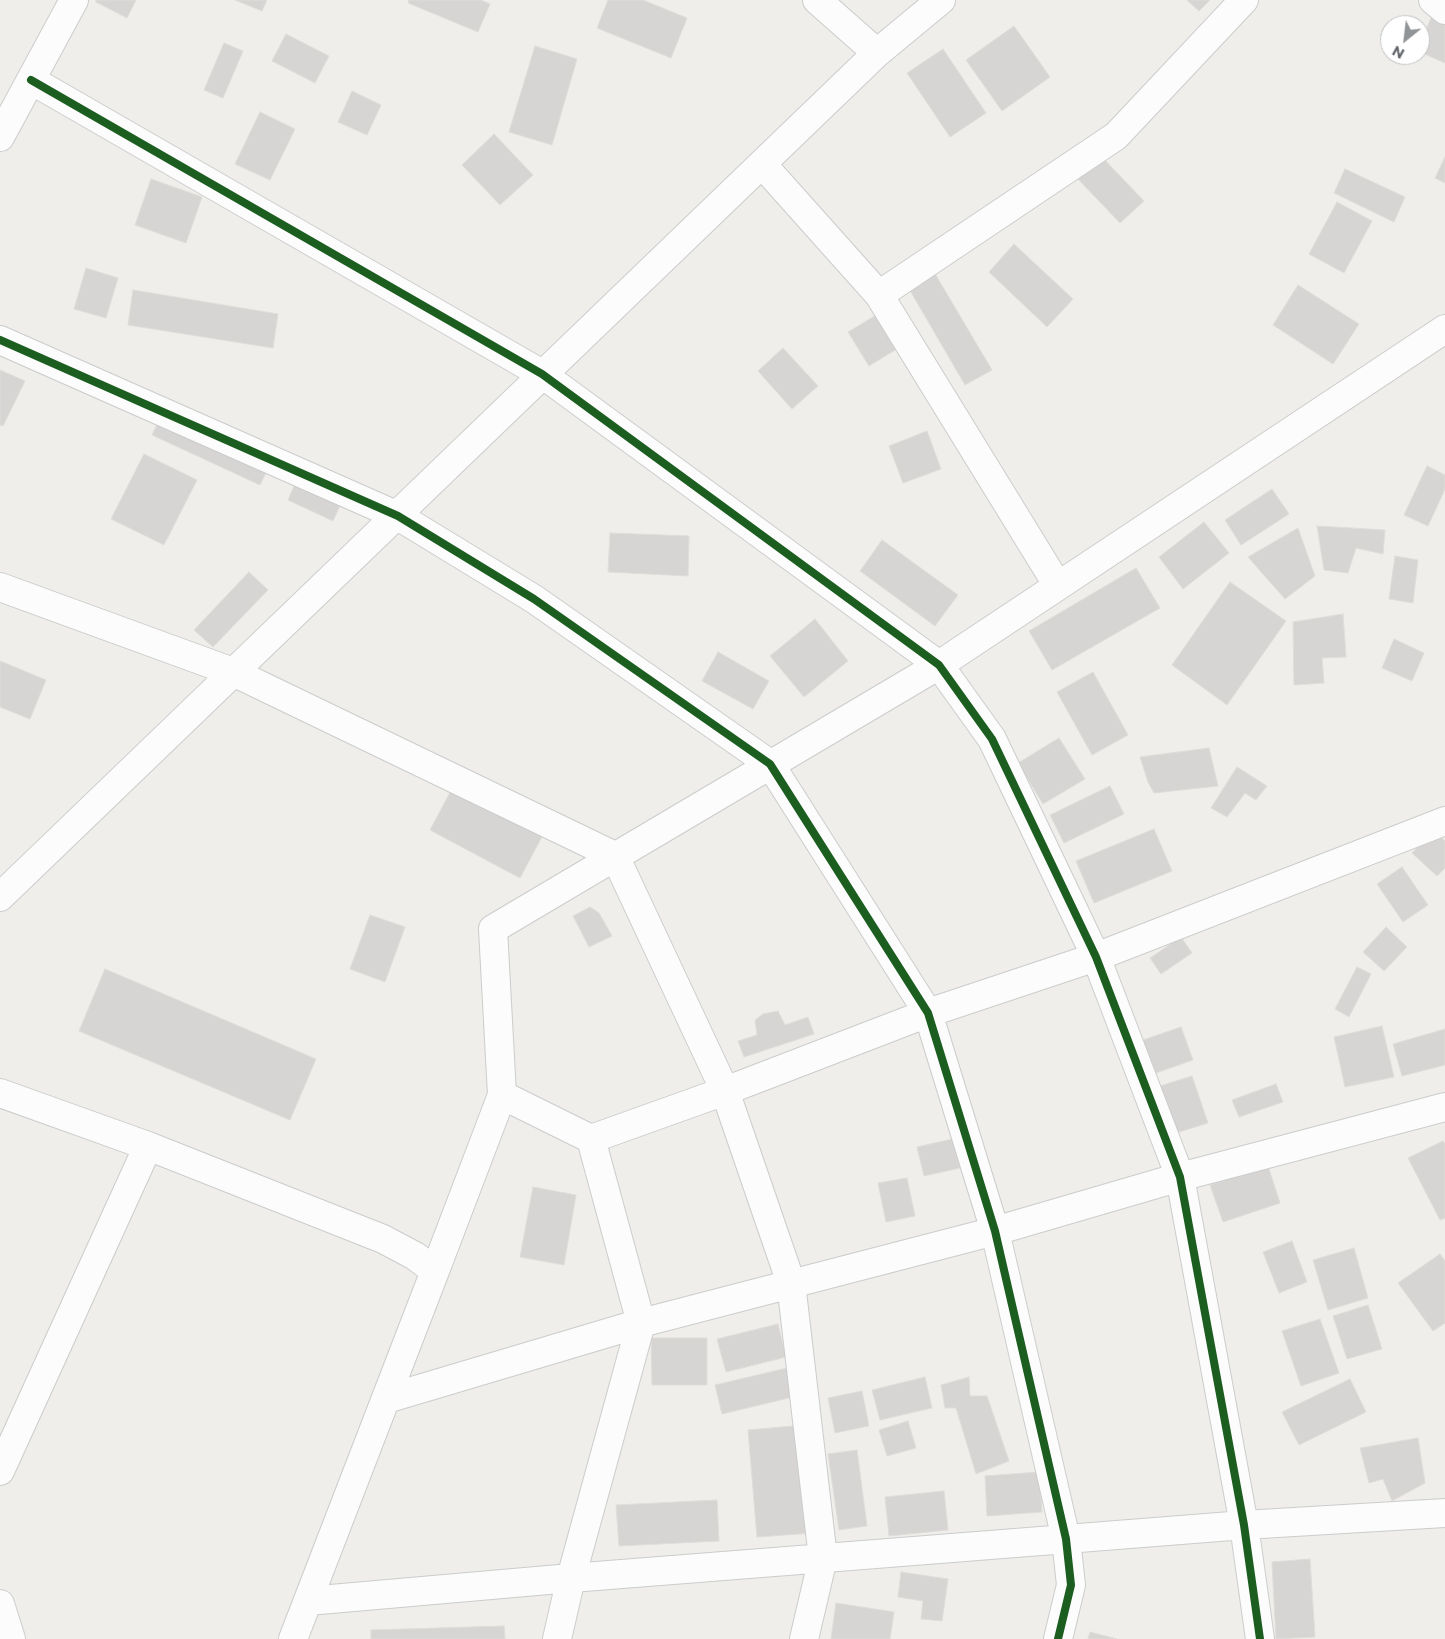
<!DOCTYPE html>
<style>
body{margin:0}
#map{position:relative;width:1445px;height:1639px;overflow:hidden;background:#efeeea;font-family:Montserrat,sans-serif}
canvas{display:block}
.north{position:absolute;left:1380px;top:15px;width:50px;height:50px;box-sizing:border-box;background:#fff;border:1px solid #bfc1c3;border-radius:50%;rotate:209deg;font-size:14px;font-weight:700;line-height:20px;text-align:center;color:#5f6368}
.north::after{content:'';display:block;margin:auto;width:18px;height:22px;background:#919496;clip-path:polygon(50% 0,100% 100%,50% 72%,0 100%)}
</style>
<div id="map">
<canvas width="1445" height="1639"></canvas>
<div class="north">N</div>
</div>
<script>
const ctx = document.querySelector('canvas').getContext('2d');
ctx.lineJoin = 'round';
function fill(path, color) {
  ctx.fillStyle = color;
  ctx.fill(path, 'evenodd');
}
function shape(rows) {
  const path = new Path2D();
  for (const r of rows) {
    path.moveTo(r[0], r[1]);
    for (let i = 2; i < r.length; i += 2) path.lineTo(r[i], r[i + 1]);
  }
  return path;
}
function trace(path, color, width, dash) {
  ctx.strokeStyle = color;
  ctx.lineWidth = width;
  ctx.lineCap = dash ? 'butt' : 'round';
  ctx.setLineDash(dash || []);
  ctx.stroke(path);
}
const building = shape([
 [96,0,136,0,127,18,96,2,96,0],
 [235,0,267,0,262,11,235,0],
 [409,0,481,0,490,4,478,32,408,3,409,0],
 [608,0,643,0,687,18,671,58,597,28,608,0],
 [1187,0,1210,0,1199,11,1187,0],
 [1432,15,1445,20,1445,63,1420,52,1420,46,1432,15],
 [1014,26,1050,77,1002,111,966,60,1014,26],
 [286,34,329,56,315,83,272,61,286,34],
 [224,43,243,51,223,98,204,90,224,43],
 [535,46,577,59,552,145,509,132,535,46],
 [943,49,986,113,950,137,907,73,943,49],
 [352,91,381,105,367,135,338,122,352,91],
 [260,112,295,129,270,180,235,164,260,112],
 [494,134,533,175,500,205,462,165,494,134],
 [1099,154,1144,201,1120,223,1076,177,1099,154],
 [1445,157,1445,183,1435,178,1445,157],
 [1345,169,1405,197,1394,222,1334,193,1345,169],
 [151,179,202,197,186,243,135,225,151,179],
 [1337,202,1372,221,1344,273,1309,254,1337,202],
 [1014,244,1073,299,1047,327,989,272,1014,244],
 [86,268,118,278,106,318,74,309,86,268],
 [934,272,992,370,965,385,908,287,934,272],
 [1298,285,1359,324,1333,364,1273,325,1298,285],
 [133,290,278,314,273,348,128,325,133,290],
 [878,314,900,347,869,366,848,332,878,314],
 [783,348,818,386,792,409,758,371,783,348],
 [0,370,25,381,3,426,0,425,0,370],
 [162,414,270,464,260,485,152,435,162,414],
 [927,431,941,469,903,483,889,446,927,431],
 [144,454,197,480,164,545,111,519,144,454],
 [1427,466,1445,475,1445,489,1428,526,1404,515,1427,466],
 [299,474,345,495,333,521,288,500,299,474],
 [1272,489,1289,514,1241,545,1225,520,1272,489],
 [1204,522,1229,553,1183,589,1159,557,1204,522],
 [1317,526,1385,530,1383,554,1356,548,1348,573,1324,570,1317,526],
 [1298,528,1315,576,1285,599,1248,557,1298,528],
 [610,533,689,536,688,576,608,572,610,533],
 [882,540,958,595,935,626,860,571,882,540],
 [1395,556,1418,560,1413,603,1389,599,1395,556],
 [1136,568,1160,608,1052,670,1029,631,1136,568],
 [249,572,268,590,213,647,194,630,249,572],
 [1230,582,1286,621,1227,705,1172,665,1230,582],
 [1343,614,1346,657,1322,658,1324,683,1294,685,1293,622,1343,614],
 [815,619,848,661,804,697,770,656,815,619],
 [1394,639,1424,653,1412,681,1382,668,1394,639],
 [718,652,769,681,753,709,702,681,718,652],
 [0,661,46,680,30,719,0,707,0,661],
 [1093,672,1128,735,1092,755,1057,692,1093,672],
 [1059,738,1085,779,1043,804,1018,763,1059,738],
 [1209,748,1218,786,1154,793,1148,782,1140,757,1209,748],
 [1237,767,1267,786,1256,800,1245,793,1227,817,1211,808,1237,767],
 [454,785,544,833,520,878,430,830,454,785],
 [1110,786,1124,814,1064,843,1050,815,1110,786],
 [1154,829,1172,871,1094,903,1076,861,1154,829],
 [1433,830,1445,841,1445,868,1437,876,1412,853,1433,830],
 [1402,867,1428,905,1403,922,1377,884,1402,867],
 [590,907,599,913,612,936,589,947,573,916,590,907],
 [370,915,405,927,385,982,350,969,370,915],
 [1386,927,1407,947,1384,971,1363,952,1386,927],
 [1181,937,1192,953,1161,974,1150,958,1181,937],
 [1357,967,1371,974,1349,1017,1335,1009,1357,967],
 [105,969,316,1059,290,1120,79,1031,105,969],
 [778,1011,785,1025,808,1017,814,1034,744,1057,738,1041,757,1035,755,1020,763,1014,778,1011],
 [1382,1026,1394,1077,1345,1087,1334,1037,1382,1026],
 [1181,1027,1193,1060,1156,1073,1143,1040,1181,1027],
 [1445,1029,1445,1065,1402,1076,1393,1044,1445,1029],
 [1192,1076,1208,1123,1176,1133,1160,1086,1192,1076],
 [1276,1084,1283,1102,1239,1117,1232,1100,1276,1084],
 [952,1139,960,1168,924,1176,917,1147,952,1139],
 [1443,1141,1445,1144,1445,1218,1440,1220,1408,1158,1443,1141],
 [1268,1166,1280,1203,1223,1222,1210,1185,1268,1166],
 [907,1178,915,1216,886,1222,878,1183,907,1178],
 [533,1187,576,1195,564,1265,520,1257,533,1187],
 [1292,1241,1307,1282,1279,1293,1263,1252,1292,1241],
 [1354,1248,1368,1298,1328,1310,1313,1260,1354,1248],
 [1440,1254,1445,1261,1445,1323,1433,1331,1398,1283,1440,1254],
 [1368,1305,1382,1349,1347,1359,1333,1316,1368,1305],
 [1320,1319,1339,1373,1301,1386,1282,1331,1320,1319],
 [778,1324,786,1357,726,1372,717,1339,778,1324],
 [651,1338,707,1338,707,1385,652,1385,651,1338],
 [787,1368,793,1397,722,1414,715,1385,787,1368],
 [925,1377,932,1408,880,1420,872,1390,925,1377],
 [969,1377,970,1396,987,1396,1009,1461,976,1474,956,1408,945,1408,941,1385,969,1377],
 [1350,1379,1366,1412,1299,1445,1282,1412,1350,1379],
 [862,1391,869,1426,835,1433,828,1398,862,1391],
 [908,1421,916,1448,887,1456,879,1430,908,1421],
 [804,1425,813,1533,757,1537,748,1430,804,1425],
 [1418,1438,1425,1483,1392,1501,1383,1479,1369,1483,1360,1448,1418,1438],
 [857,1450,867,1526,839,1530,828,1454,857,1450],
 [1039,1472,1042,1512,987,1516,985,1476,1039,1472],
 [944,1491,948,1530,889,1536,885,1497,944,1491],
 [717,1500,719,1541,619,1546,616,1505,717,1500],
 [1310,1559,1315,1637,1276,1639,1272,1562,1310,1559],
 [901,1572,948,1579,942,1621,921,1619,923,1601,898,1597,901,1572],
 [836,1603,894,1612,890,1639,831,1639,836,1603],
 [504,1626,505,1639,371,1639,371,1630,504,1626],
 [1090,1632,1117,1639,1088,1639,1090,1632]
]);
const minor = shape([
 [817,0,877,53],
 [1433,0,1445,10],
 [31,80,542,374,939,665,992,739,1096,957,1180,1177,1244,1525,1260,1639],
 [0,137,74,0],
 [762,164,879,295,1058,586],
 [879,295,1116,136,1244,0],
 [0,340,398,516,534,599,770,764,928,1013,995,1231,1066,1539,1071,1585,1058,1639],
 [0,587,233,672,615,856,725,1091,791,1283,823,1558,804,1639],
 [0,897,877,53,941,0],
 [0,1093,148,1146,383,1239,415,1256,435,1271,293,1639],
 [502,1095,591,1139,725,1091,928,1013,1096,957,1445,821],
 [435,1271,502,1095,493,929,939,665,1445,329],
 [386,1399,641,1323,995,1231,1180,1177,1445,1107],
 [0,1471,148,1146],
 [308,1601,571,1578,1244,1525,1445,1513],
 [0,1604,11,1639],
 [557,1639,571,1578,641,1323,591,1139]
]);
const cycleway = shape([
 [31,80,542,374,939,665,992,739,1096,957,1180,1177,1244,1525,1260,1639],
 [0,340,398,516,534,599,770,764,928,1013,995,1231,1066,1539,1071,1585,1058,1639]
]);
fill(building, '#d6d5d3');
trace(building, '#deddd9', 1);
trace(minor, '#cbcccc', 30);
trace(minor, '#fdfcfc', 28);
trace(cycleway, '#1b5e20', 8);
</script>
